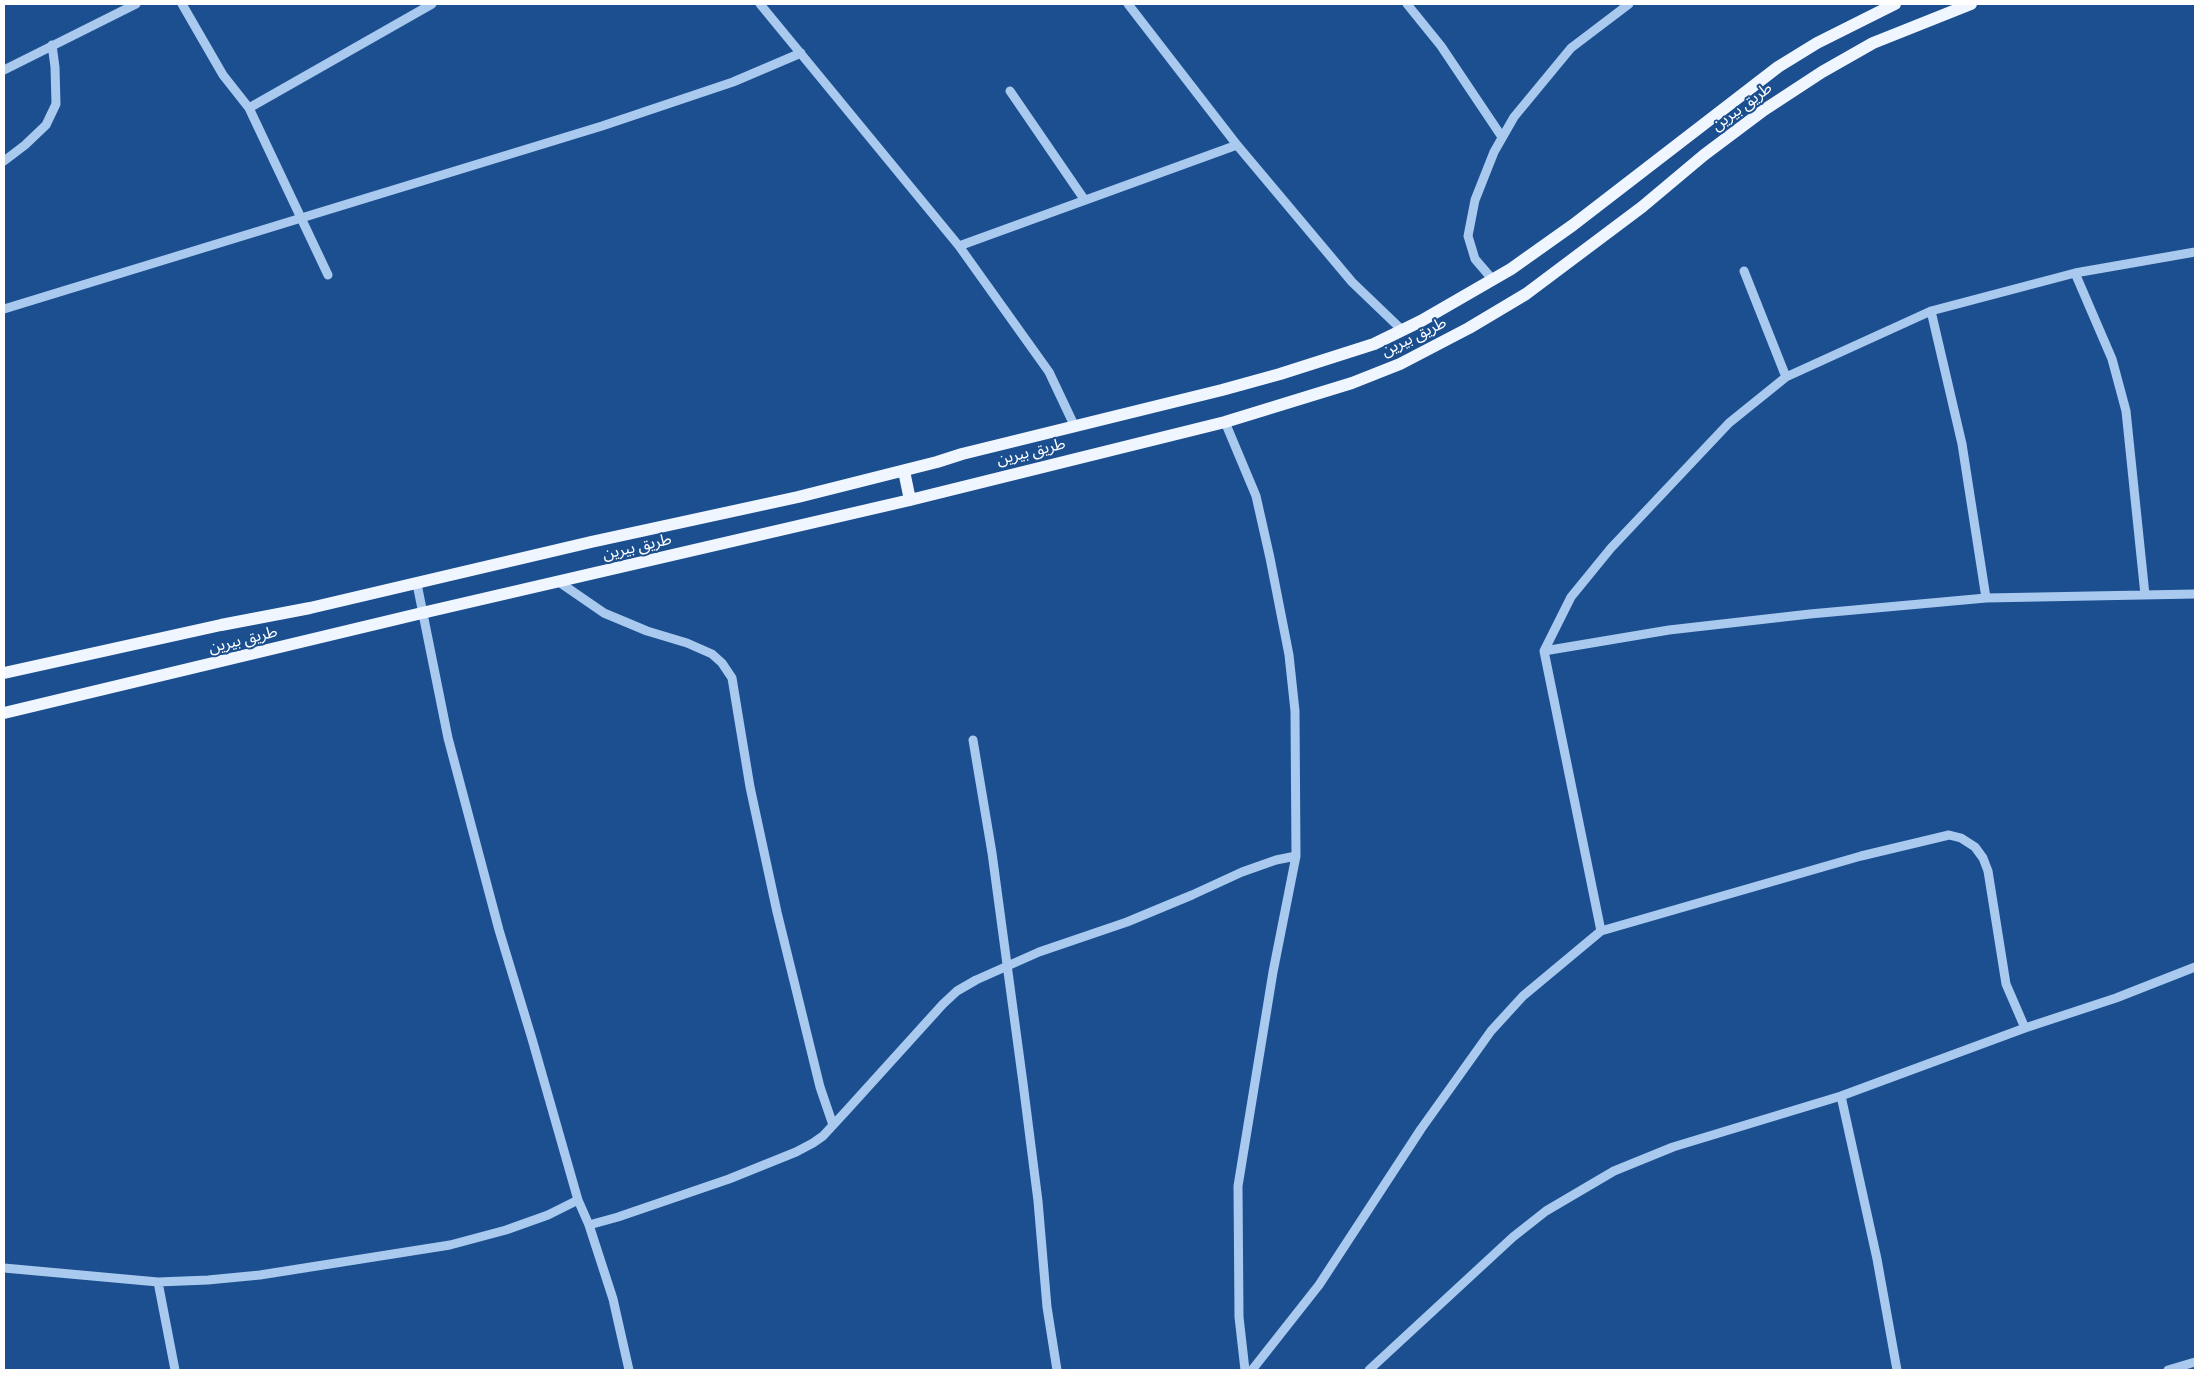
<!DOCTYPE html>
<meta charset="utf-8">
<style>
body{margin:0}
#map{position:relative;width:2199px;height:1374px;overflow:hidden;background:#1b4f8f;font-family:Manrope,sans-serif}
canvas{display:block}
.frame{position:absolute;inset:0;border:5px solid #fff;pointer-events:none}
</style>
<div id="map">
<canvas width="2199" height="1374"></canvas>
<div class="frame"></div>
</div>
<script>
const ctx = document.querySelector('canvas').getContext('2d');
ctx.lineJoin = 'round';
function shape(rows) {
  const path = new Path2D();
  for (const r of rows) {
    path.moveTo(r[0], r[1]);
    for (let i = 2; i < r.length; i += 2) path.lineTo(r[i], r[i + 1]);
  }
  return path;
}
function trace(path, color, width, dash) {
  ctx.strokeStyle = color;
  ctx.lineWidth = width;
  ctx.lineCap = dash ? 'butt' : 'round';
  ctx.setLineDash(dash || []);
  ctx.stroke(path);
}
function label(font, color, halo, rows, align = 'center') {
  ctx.font = font + ' Manrope,"Noto Sans Arabic",sans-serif';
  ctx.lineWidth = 4;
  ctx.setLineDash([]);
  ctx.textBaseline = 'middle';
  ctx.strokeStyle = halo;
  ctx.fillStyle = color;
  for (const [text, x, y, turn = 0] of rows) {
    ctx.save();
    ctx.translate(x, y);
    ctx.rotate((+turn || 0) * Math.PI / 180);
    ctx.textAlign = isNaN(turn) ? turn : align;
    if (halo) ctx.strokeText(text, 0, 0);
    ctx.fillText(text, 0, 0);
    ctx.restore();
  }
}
const minor = shape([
 [182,4,223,75,249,108,328,275],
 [760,4,959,246,1049,372,1075,427],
 [1128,4,1237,145,1352,282,1402,330],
 [1407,4,1441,46,1502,137],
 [4,70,136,4],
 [1010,91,1084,199],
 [249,108,432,4],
 [4,161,25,145,46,125,56,104,55,67,52,45],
 [959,246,1237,145],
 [1744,271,1786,377],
 [2075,273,2112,359,2126,411,2145,595],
 [1493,280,1475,259,1468,236,1475,200,1494,152,1514,117,1571,48,1629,4],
 [4,309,602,126,733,82,801,53],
 [1931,311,1962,444,1986,598],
 [1225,422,1256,496,1270,558,1289,655,1295,711,1296,856,1273,972,1238,1186,1239,1317,1245,1370],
 [559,582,604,613,647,631,687,643,712,654,722,663,732,678,750,787,777,912,820,1087,833,1125],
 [417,584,448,738,499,930,532,1039,578,1200,589,1225,613,1299,629,1370],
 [1544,651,1669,630,1810,614,1986,598,2195,594],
 [973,740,992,853,1023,1083,1038,1201,1047,1307,1057,1370],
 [1601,931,1544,651,1571,597,1611,548,1729,423,1786,377,1931,311,2075,273,2195,252],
 [1841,1096,1877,1259,1897,1370],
 [589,1225,618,1217,729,1179,796,1152,813,1143,823,1136,847,1110,943,1004,957,991,976,980,1039,952,1127,922,1192,895,1242,872,1276,860,1296,856],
 [4,1268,158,1282,208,1280,260,1275,450,1245,506,1230,548,1215,578,1200],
 [158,1282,175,1370],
 [1252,1370,1319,1285,1421,1129,1491,1031,1523,996,1601,931,1861,856,1949,835,1961,838,1975,847,1983,858,1988,871,2006,984,2025,1028],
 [1369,1370,1513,1237,1546,1211,1614,1171,1673,1147,1841,1096,2025,1028,2116,998,2195,967],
 [2168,1370,2195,1362]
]);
const major = shape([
 [904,471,910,500],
 [4,673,221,625,310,608,591,542,798,497,937,462,962,454,1222,390,1280,374,1374,344,1421,321,1511,269,1573,225,1778,67,1817,43,1895,4],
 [4,713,422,613,910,500,1225,422,1352,383,1400,364,1469,328,1526,294,1642,207,1704,155,1764,110,1822,72,1873,43,1971,4]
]);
const streetNames = [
 ["طريق بيرين",1742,107,-36],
 ["طريق بيرين",1414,337,-26],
 ["طريق بيرين",1031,452,-14],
 ["طريق بيرين",637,547,-13],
 ["طريق بيرين",243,640,-14]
];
trace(minor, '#a9c9ee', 9);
trace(major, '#f0f6ff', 12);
label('16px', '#fff', '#1b4f8f', streetNames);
</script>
